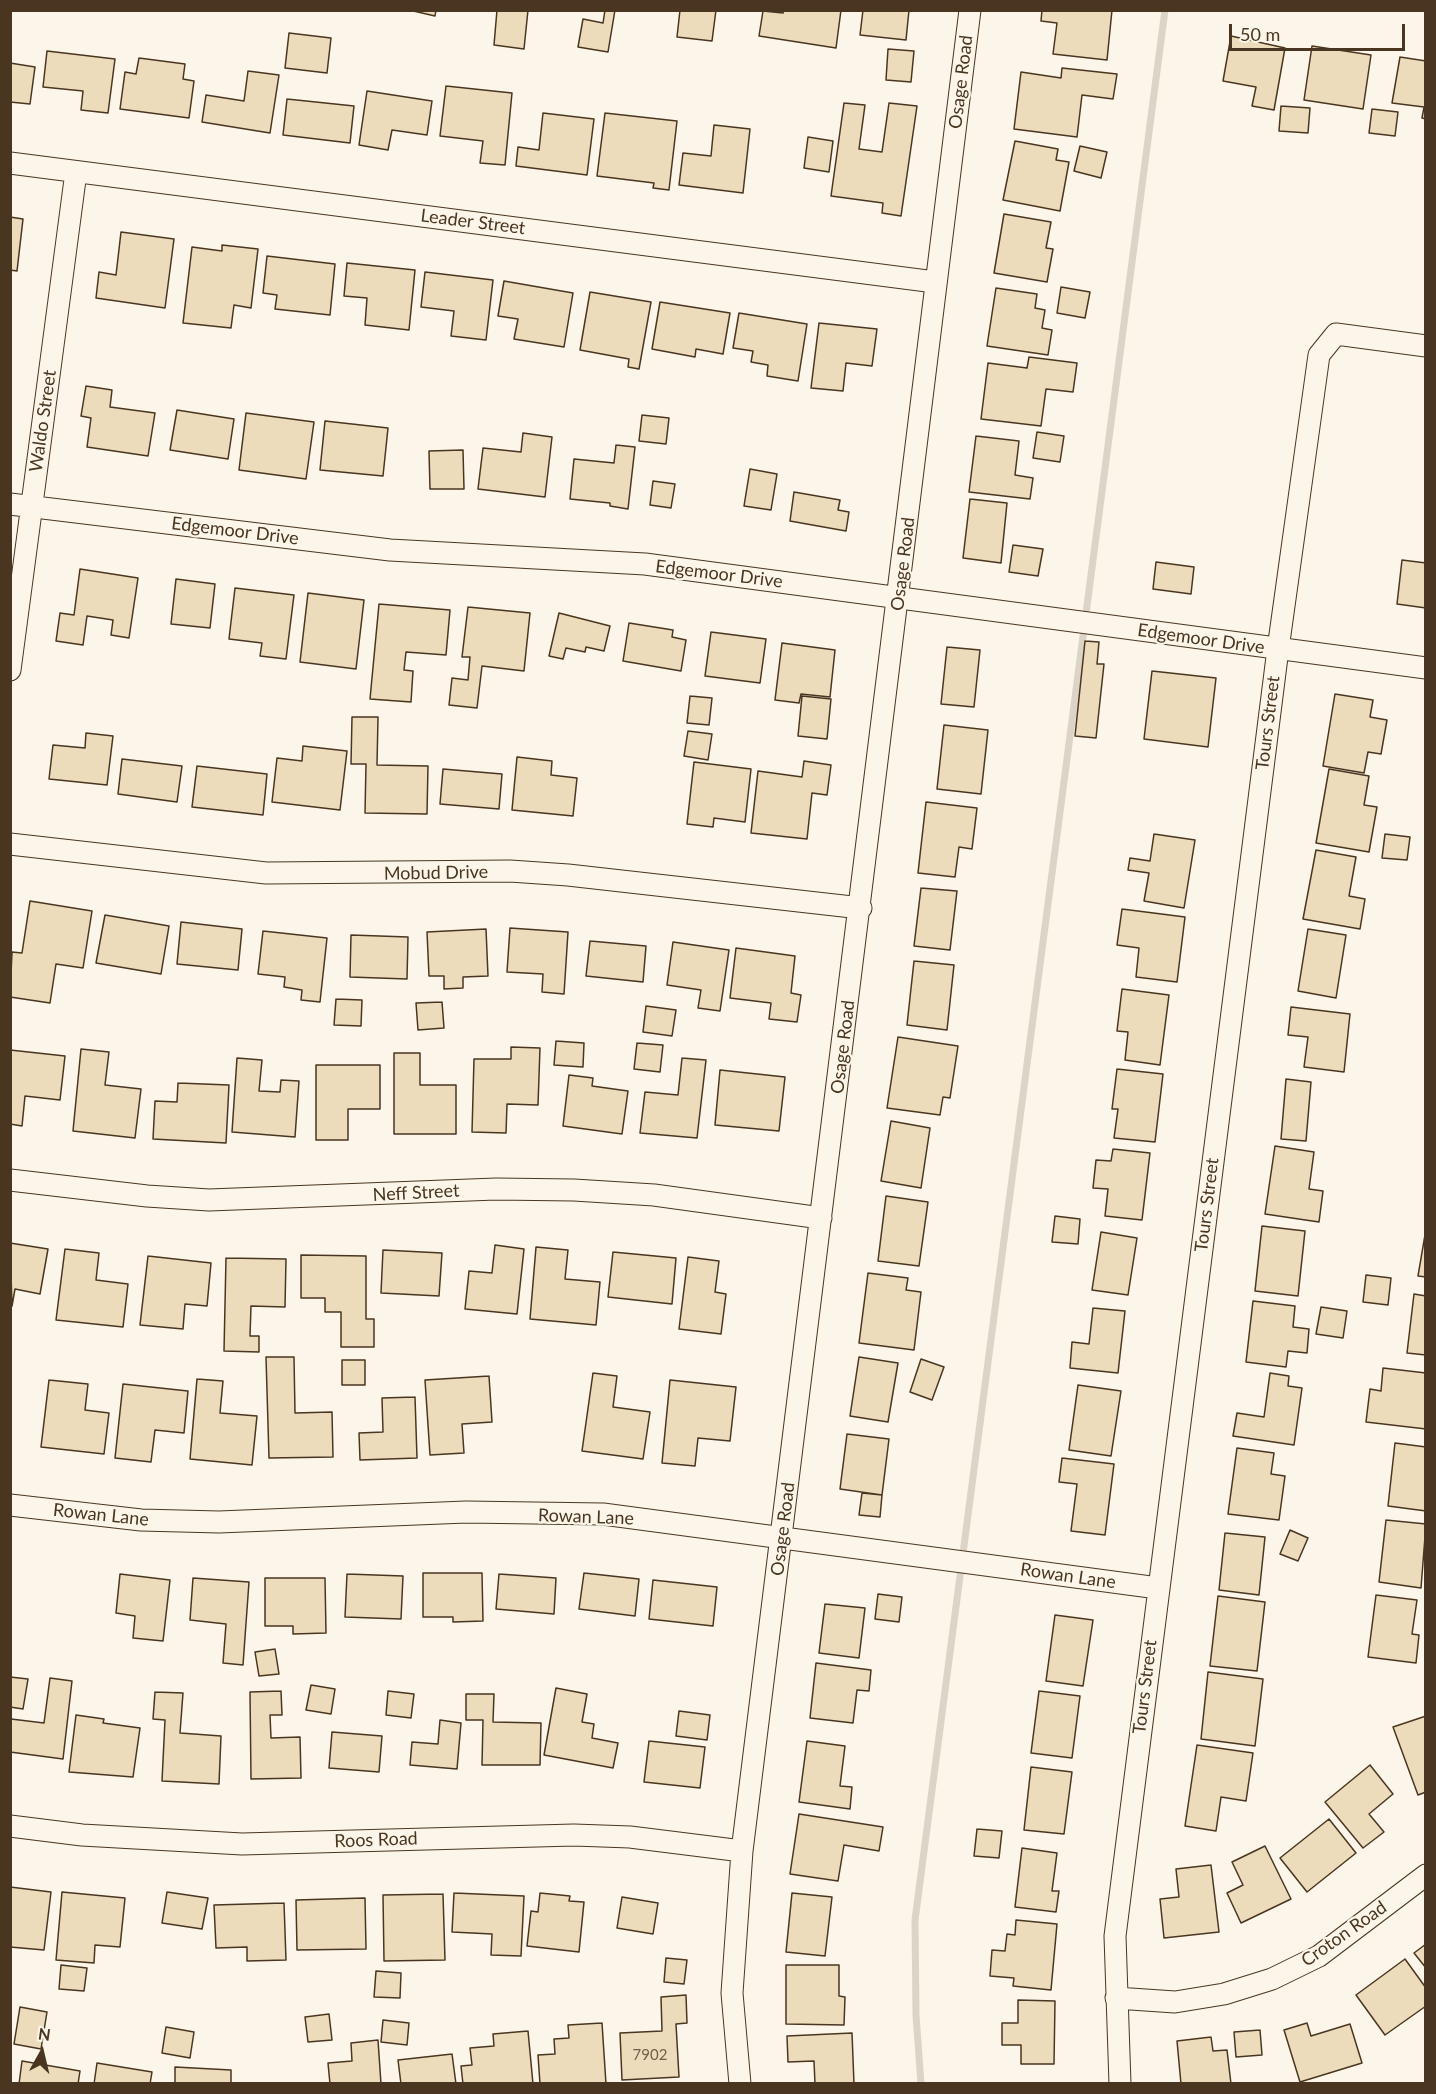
<!DOCTYPE html>
<style>
body{margin:0}
#map{position:relative;width:1436px;height:2094px;overflow:hidden;background:#fbf6e9;font-family:Lato,sans-serif}
canvas{display:block}
.frame{position:absolute;inset:0;border:12px solid #4a3520;pointer-events:none}
.north{position:absolute;left:12px;top:2022px;width:60px;height:60px;-webkit-text-stroke:4px #fbf6e9;paint-order:stroke;rotate:8deg;font-size:16px;font-weight:700;line-height:24px;text-align:center;color:#4a3520}
.north::after{content:'';display:block;margin:auto;width:21px;height:27px;background:#4a3520;clip-path:polygon(50% 0,100% 100%,50% 72%,0 100%)}
.scale{position:absolute;left:1229px;top:24px;width:176px;height:27px;box-sizing:border-box;border:3px solid #4a3520;border-top:0;padding-left:8px;font-size:18px;line-height:21px;white-space:nowrap;color:#4a3520;-webkit-text-stroke:4px #fbf6e9;paint-order:stroke}
</style>
<div id="map">
<canvas width="1436" height="2094"></canvas>
<div class="frame"></div>
<div class="north">N</div>
<div class="scale">50 m</div>
</div>
<script>
const ctx = document.querySelector('canvas').getContext('2d');
ctx.lineJoin = 'round';
function shape(rows) {
  const path = new Path2D();
  for (const r of rows) {
    path.moveTo(r[0], r[1]);
    for (let i = 2; i < r.length; i += 2) path.lineTo(r[i], r[i + 1]);
  }
  return path;
}
function trace(path, color, width, dash) {
  ctx.strokeStyle = color;
  ctx.lineWidth = width;
  ctx.lineCap = dash ? 'butt' : 'round';
  ctx.setLineDash(dash || []);
  ctx.stroke(path);
}
function fill(path, color) {
  ctx.fillStyle = color;
  ctx.fill(path, 'evenodd');
}
function label(font, color, halo, rows, align = 'center') {
  ctx.font = font + ' Lato,sans-serif';
  ctx.lineWidth = 4.5;
  ctx.setLineDash([]);
  ctx.textBaseline = 'middle';
  ctx.strokeStyle = halo;
  ctx.fillStyle = color;
  for (const [text, x, y, turn = 0] of rows) {
    ctx.save();
    ctx.translate(x, y);
    ctx.rotate((+turn || 0) * Math.PI / 180);
    ctx.textAlign = isNaN(turn) ? turn : align;
    if (halo) ctx.strokeText(text, 0, 0);
    ctx.fillText(text, 0, 0);
    ctx.restore();
  }
}
const stream = shape([
 [921,2084,916,2015,915,1920,1165,10]
]);
const building = shape([
 [409,10,436,10,435,16,409,10],
 [497,10,528,10,524,49,494,45,497,10],
 [605,10,615,10,608,52,578,47,583,19,603,23,605,10],
 [680,10,716,10,712,41,677,37,680,10],
 [784,10,841,10,836,48,759,36,763,11,783,13,784,10],
 [863,10,909,10,906,40,860,35,863,10],
 [1042,10,1112,10,1107,60,1053,54,1057,23,1041,21,1042,10],
 [289,33,331,38,327,73,285,68,289,33],
 [1231,36,1285,48,1274,110,1252,106,1256,87,1223,81,1231,36],
 [1312,46,1371,55,1363,109,1304,100,1312,46],
 [888,49,914,51,911,82,886,80,888,49],
 [47,51,115,59,108,113,81,110,83,91,43,87,47,51],
 [1400,57,1426,61,1426,119,1422,118,1424,107,1392,103,1400,57],
 [139,58,185,64,183,79,194,81,189,118,120,109,125,72,136,74,139,58],
 [10,63,35,67,30,104,10,102,10,63],
 [1062,68,1117,74,1113,99,1082,95,1077,137,1014,129,1021,72,1061,78,1062,68],
 [248,71,279,75,270,133,202,122,206,95,244,101,248,71],
 [446,86,512,93,505,165,480,163,483,141,440,136,446,86],
 [367,91,432,101,427,135,392,130,388,150,359,145,367,91],
 [287,99,354,106,350,143,283,135,287,99],
 [844,103,865,105,859,149,882,152,889,103,917,106,901,216,882,213,883,203,831,196,844,103],
 [1281,106,1310,108,1308,133,1279,131,1281,106],
 [1372,109,1398,112,1395,136,1369,133,1372,109],
 [543,113,594,119,587,175,516,166,518,147,539,150,543,113],
 [605,113,677,121,669,190,653,188,654,183,597,176,605,113],
 [714,125,750,129,743,193,679,185,683,153,711,156,714,125],
 [808,137,833,141,829,172,804,168,808,137],
 [1015,141,1058,149,1056,160,1069,162,1060,211,1003,200,1015,141],
 [1080,146,1107,152,1101,178,1074,171,1080,146],
 [1004,214,1051,222,1046,248,1053,249,1047,282,994,273,1004,214],
 [10,217,23,219,17,271,10,270,10,217],
 [121,232,174,239,165,308,96,298,99,272,116,275,121,232],
 [222,245,258,249,251,308,234,305,231,328,183,323,192,247,222,251,222,245],
 [267,256,335,264,330,315,275,309,277,295,263,293,267,256],
 [347,263,415,270,409,330,365,325,367,298,344,296,347,263],
 [425,272,493,280,486,340,451,336,454,311,421,307,425,272],
 [504,281,573,293,564,347,514,339,518,319,498,316,504,281],
 [1061,287,1090,292,1085,318,1057,313,1061,287],
 [996,288,1037,294,1035,308,1045,310,1042,328,1052,330,1048,355,987,346,996,288],
 [590,292,651,302,639,369,628,367,629,359,580,350,590,292],
 [660,302,730,313,723,354,696,349,695,357,652,349,660,302],
 [739,313,807,324,798,381,767,376,768,365,751,362,753,351,733,348,739,313],
 [819,323,877,329,872,366,846,363,843,391,811,388,819,323],
 [1029,357,1077,363,1073,392,1046,389,1041,426,981,419,988,363,1027,368,1029,357],
 [86,386,112,390,110,407,155,413,148,456,87,447,91,418,81,416,86,386],
 [177,410,234,419,228,459,170,450,177,410],
 [246,413,314,422,306,479,239,470,246,413],
 [642,415,669,418,666,444,639,441,642,415],
 [325,421,388,428,383,476,320,470,325,421],
 [1037,432,1064,436,1060,462,1033,458,1037,432],
 [523,433,552,437,545,497,478,489,483,448,521,452,523,433],
 [976,436,1019,441,1015,475,1033,478,1030,499,969,492,976,436],
 [616,445,635,447,628,509,610,506,610,503,570,499,574,459,614,463,616,445],
 [463,450,464,489,430,489,429,451,463,450],
 [750,469,777,474,771,510,744,506,750,469],
 [653,481,675,484,671,508,650,505,653,481],
 [794,492,840,500,838,510,849,512,846,531,790,521,794,492],
 [970,499,1007,503,1001,563,963,558,970,499],
 [1013,545,1043,549,1038,576,1009,572,1013,545],
 [1402,560,1426,563,1426,608,1397,604,1402,560],
 [1156,562,1194,567,1191,594,1153,589,1156,562],
 [80,569,138,578,129,638,111,635,113,620,87,616,83,645,56,641,60,613,74,615,80,569],
 [176,579,215,584,210,628,171,624,176,579],
 [235,588,294,595,286,659,260,656,262,643,229,639,235,588],
 [308,593,364,600,356,669,300,662,308,593],
 [379,604,450,610,446,655,406,652,404,670,413,671,411,702,370,699,379,604],
 [468,607,530,613,524,671,482,666,477,708,449,705,452,678,468,680,470,657,462,657,468,607],
 [559,613,610,626,604,651,586,647,585,652,566,648,563,659,549,656,559,613],
 [629,623,673,630,672,637,686,640,681,671,623,661,629,623],
 [711,632,766,639,760,683,705,676,711,632],
 [1085,641,1099,642,1097,664,1104,664,1096,738,1075,736,1085,641],
 [782,643,835,650,830,697,801,694,799,703,775,700,782,643],
 [947,647,980,650,974,707,941,704,947,647],
 [1152,671,1216,678,1208,747,1144,739,1152,671],
 [1335,694,1373,700,1370,717,1387,720,1381,754,1368,752,1364,773,1323,766,1335,694],
 [690,696,712,698,709,725,687,723,690,696],
 [802,696,831,699,827,739,798,736,802,696],
 [352,717,378,717,377,765,428,766,427,814,365,813,366,764,351,764,352,717],
 [944,725,988,730,981,794,937,789,944,725],
 [688,731,712,734,708,760,684,756,688,731],
 [86,733,113,736,107,785,49,779,53,745,85,748,86,733],
 [303,746,347,751,340,810,272,802,277,758,302,761,303,746],
 [517,757,552,761,551,775,577,778,573,816,512,810,517,757],
 [122,759,182,766,177,802,118,794,122,759],
 [804,761,831,765,827,795,812,793,807,839,751,833,758,771,802,777,804,761],
 [694,762,751,769,745,822,714,818,713,827,687,824,694,762],
 [197,766,267,774,263,815,192,807,197,766],
 [443,769,502,774,499,809,440,804,443,769],
 [1329,769,1369,776,1364,805,1377,807,1369,852,1316,843,1329,769],
 [926,802,977,808,972,849,959,847,955,877,918,873,926,802],
 [1154,834,1195,840,1184,908,1144,901,1149,873,1128,870,1130,858,1150,861,1154,834],
 [1385,834,1410,837,1407,860,1382,858,1385,834],
 [1316,850,1356,857,1349,896,1365,899,1360,929,1303,919,1316,850],
 [921,888,957,891,950,950,914,946,921,888],
 [30,901,92,911,83,968,56,964,50,1003,10,997,12,952,22,953,30,901],
 [1122,909,1185,917,1177,982,1136,977,1139,948,1117,945,1122,909],
 [105,915,169,926,161,974,96,963,105,915],
 [181,922,242,929,238,970,177,964,181,922],
 [510,928,568,932,564,994,542,992,543,974,507,972,510,928],
 [486,929,488,976,463,977,463,988,444,989,444,976,429,976,427,932,486,929],
 [1308,929,1346,935,1336,998,1298,991,1308,929],
 [263,931,327,938,320,1002,301,1000,302,990,284,987,285,977,258,974,263,931],
 [351,935,408,937,407,979,350,977,351,935],
 [590,941,646,946,643,982,586,976,590,941],
 [673,942,729,950,720,1011,698,1008,701,990,667,985,673,942],
 [736,948,795,956,791,993,801,995,797,1022,769,1019,771,1003,730,998,736,948],
 [914,961,954,965,947,1030,907,1025,914,961],
 [1122,989,1169,995,1160,1065,1125,1060,1128,1032,1117,1031,1122,989],
 [336,999,362,1000,361,1026,334,1025,336,999],
 [442,1002,444,1028,418,1030,416,1003,442,1002],
 [646,1006,676,1010,672,1036,643,1032,646,1006],
 [1291,1007,1350,1014,1344,1072,1304,1067,1308,1037,1288,1035,1291,1007],
 [898,1037,958,1046,950,1098,943,1097,940,1115,887,1108,898,1037],
 [556,1041,584,1043,583,1067,554,1065,556,1041],
 [637,1043,663,1045,660,1072,634,1069,637,1043],
 [511,1047,540,1048,538,1105,507,1104,506,1133,472,1132,474,1059,511,1059,511,1047],
 [81,1049,109,1052,105,1085,141,1089,135,1138,73,1131,81,1049],
 [10,1050,65,1056,60,1100,25,1096,22,1126,10,1124,10,1050],
 [394,1053,420,1053,420,1085,456,1085,456,1134,394,1134,394,1053],
 [237,1058,262,1060,259,1091,280,1092,281,1080,299,1081,295,1137,232,1132,237,1058],
 [682,1058,706,1060,697,1138,640,1133,645,1092,678,1095,682,1058],
 [316,1065,380,1065,380,1109,348,1109,348,1140,316,1140,316,1065],
 [1117,1069,1163,1074,1155,1142,1114,1138,1118,1109,1112,1109,1117,1069],
 [720,1070,785,1077,779,1131,715,1125,720,1070],
 [569,1075,593,1078,592,1086,628,1091,622,1134,563,1126,569,1075],
 [1286,1079,1311,1082,1306,1141,1281,1139,1286,1079],
 [178,1083,229,1085,226,1143,153,1139,155,1101,177,1102,178,1083],
 [891,1121,930,1128,921,1188,881,1181,891,1121],
 [1275,1146,1314,1152,1309,1189,1323,1191,1319,1222,1265,1214,1275,1146],
 [1113,1149,1150,1153,1142,1220,1105,1216,1108,1189,1093,1188,1096,1160,1111,1161,1113,1149],
 [886,1196,928,1202,919,1266,878,1261,886,1196],
 [1055,1216,1080,1219,1078,1244,1052,1242,1055,1216],
 [1262,1226,1305,1231,1298,1296,1255,1291,1262,1226],
 [1426,1229,1426,1277,1418,1276,1426,1229],
 [1101,1232,1137,1238,1128,1295,1092,1290,1101,1232],
 [10,1243,48,1249,40,1294,15,1289,12,1306,10,1243],
 [495,1245,524,1249,517,1314,465,1309,469,1271,492,1273,495,1245],
 [536,1247,568,1250,565,1279,600,1282,596,1325,530,1319,536,1247],
 [65,1249,99,1253,96,1280,128,1284,123,1327,56,1320,65,1249],
 [383,1250,442,1253,439,1296,381,1293,383,1250],
 [613,1252,676,1258,672,1304,608,1297,613,1252],
 [301,1255,366,1256,366,1319,374,1319,374,1347,341,1347,341,1312,325,1312,325,1298,301,1298,301,1255],
 [148,1256,211,1263,207,1306,185,1304,183,1329,140,1325,148,1256],
 [688,1257,719,1261,715,1292,726,1294,721,1334,679,1329,688,1257],
 [226,1258,286,1259,285,1307,251,1306,250,1336,259,1336,259,1352,224,1351,226,1258],
 [868,1273,908,1278,906,1290,921,1292,914,1350,859,1343,868,1273],
 [1366,1275,1391,1278,1388,1305,1363,1302,1366,1275],
 [1414,1294,1426,1296,1426,1355,1407,1353,1414,1294],
 [1253,1301,1295,1306,1293,1327,1309,1329,1307,1353,1288,1351,1286,1367,1246,1362,1253,1301],
 [1321,1307,1347,1311,1343,1338,1316,1334,1321,1307],
 [1093,1308,1125,1311,1118,1373,1070,1368,1072,1342,1089,1344,1093,1308],
 [266,1357,294,1357,295,1413,332,1412,333,1457,269,1458,266,1357],
 [859,1357,898,1363,888,1422,850,1416,859,1357],
 [921,1359,944,1367,932,1400,910,1392,921,1359],
 [342,1360,365,1360,365,1385,342,1385,342,1360],
 [1383,1368,1426,1373,1426,1429,1366,1422,1370,1389,1381,1391,1383,1368],
 [593,1373,617,1376,613,1407,650,1412,643,1459,582,1451,593,1373],
 [1270,1373,1289,1376,1288,1386,1302,1388,1294,1445,1233,1436,1237,1413,1264,1417,1270,1373],
 [489,1376,492,1422,462,1424,464,1453,430,1455,425,1380,489,1376],
 [197,1379,223,1381,220,1413,257,1416,252,1465,190,1459,197,1379],
 [49,1380,88,1384,85,1410,109,1413,104,1454,41,1447,49,1380],
 [670,1380,736,1387,730,1441,698,1438,695,1466,662,1463,670,1380],
 [123,1384,188,1391,184,1433,155,1430,151,1462,115,1458,123,1384],
 [1078,1385,1121,1391,1111,1456,1069,1450,1078,1385],
 [415,1397,417,1458,360,1460,359,1433,383,1432,382,1398,415,1397],
 [847,1434,889,1439,882,1495,840,1489,847,1434],
 [1395,1443,1426,1447,1426,1511,1388,1506,1395,1443],
 [1237,1448,1274,1453,1271,1474,1285,1476,1279,1520,1228,1514,1237,1448],
 [1062,1458,1114,1464,1105,1535,1071,1531,1077,1484,1059,1482,1062,1458],
 [862,1493,882,1495,880,1517,859,1515,862,1493],
 [1386,1520,1426,1524,1421,1588,1379,1582,1386,1520],
 [1290,1530,1308,1538,1298,1561,1280,1554,1290,1530],
 [1225,1533,1265,1537,1259,1595,1219,1590,1225,1533],
 [423,1573,482,1573,483,1621,453,1622,453,1617,423,1617,423,1573],
 [584,1573,639,1579,635,1616,579,1609,584,1573],
 [120,1574,170,1580,163,1641,133,1638,135,1616,116,1613,120,1574],
 [347,1574,403,1576,401,1619,345,1617,347,1574],
 [499,1574,556,1578,554,1614,496,1609,499,1574],
 [193,1578,249,1582,243,1665,223,1663,226,1624,190,1620,193,1578],
 [265,1578,325,1578,326,1633,293,1634,293,1626,265,1626,265,1578],
 [653,1580,717,1587,713,1626,649,1619,653,1580],
 [878,1594,902,1597,899,1622,875,1619,878,1594],
 [1376,1595,1417,1600,1412,1634,1419,1635,1416,1663,1368,1657,1376,1595],
 [1218,1596,1265,1602,1257,1671,1210,1666,1218,1596],
 [825,1604,865,1608,859,1658,819,1653,825,1604],
 [1055,1615,1093,1620,1083,1686,1046,1681,1055,1615],
 [275,1649,279,1674,259,1676,255,1652,275,1649],
 [816,1663,871,1670,869,1691,857,1690,853,1723,810,1718,816,1663],
 [1208,1672,1263,1679,1255,1746,1201,1739,1208,1672],
 [10,1677,28,1679,23,1709,10,1707,10,1677],
 [50,1678,72,1681,63,1759,10,1752,11,1719,44,1723,50,1678],
 [311,1685,335,1689,331,1714,306,1710,311,1685],
 [556,1688,587,1694,582,1722,594,1724,592,1738,618,1743,613,1768,544,1755,556,1688],
 [281,1691,282,1715,270,1715,271,1738,300,1737,301,1778,251,1779,250,1692,281,1691],
 [388,1691,414,1694,411,1718,386,1715,388,1691],
 [1039,1691,1080,1696,1072,1758,1031,1753,1039,1691],
 [155,1692,183,1693,180,1733,221,1736,219,1784,162,1781,165,1720,153,1719,155,1692],
 [466,1694,494,1694,493,1722,541,1723,540,1765,482,1765,483,1720,466,1720,466,1694],
 [679,1711,710,1715,707,1740,676,1736,679,1711],
 [76,1715,104,1719,103,1723,140,1728,133,1777,69,1772,76,1715],
 [1426,1716,1426,1792,1418,1795,1393,1727,1426,1716],
 [440,1720,461,1723,457,1769,410,1765,412,1742,438,1744,440,1720],
 [332,1732,382,1736,379,1772,329,1768,332,1732],
 [649,1741,705,1747,700,1788,644,1782,649,1741],
 [807,1741,845,1746,840,1786,852,1787,850,1809,799,1802,807,1741],
 [1197,1745,1253,1753,1246,1801,1221,1797,1216,1831,1185,1826,1197,1745],
 [1370,1765,1393,1794,1369,1814,1384,1832,1363,1848,1325,1802,1370,1765],
 [1031,1767,1072,1772,1064,1834,1024,1830,1031,1767],
 [799,1814,883,1827,879,1851,844,1845,838,1881,790,1874,799,1814],
 [1329,1819,1356,1853,1307,1892,1280,1858,1329,1819],
 [977,1829,1002,1831,999,1858,974,1856,977,1829],
 [1265,1846,1291,1899,1241,1923,1227,1893,1243,1885,1232,1862,1265,1846],
 [1022,1848,1057,1853,1052,1891,1059,1891,1056,1912,1015,1907,1022,1848],
 [1211,1865,1219,1932,1164,1938,1160,1899,1179,1897,1176,1869,1211,1865],
 [10,1887,51,1892,44,1950,10,1947,10,1887],
 [62,1892,125,1898,120,1947,95,1945,94,1963,56,1960,62,1892],
 [167,1892,208,1898,202,1929,162,1923,167,1892],
 [454,1893,524,1896,521,1956,491,1955,492,1934,452,1932,454,1893],
 [540,1893,570,1896,569,1901,584,1902,579,1952,527,1946,531,1911,538,1912,540,1893],
 [792,1893,832,1897,825,1956,786,1952,792,1893],
 [443,1894,445,1960,384,1961,383,1895,443,1894],
 [622,1897,658,1903,653,1934,617,1928,622,1897],
 [365,1898,366,1949,297,1950,296,1900,365,1898],
 [284,1903,286,1960,247,1961,247,1947,216,1948,214,1905,284,1903],
 [1016,1920,1057,1924,1051,1990,1013,1986,1014,1978,990,1976,992,1950,1005,1951,1007,1934,1015,1935,1016,1920],
 [1426,1944,1426,1968,1414,1953,1426,1944],
 [666,1958,687,1960,684,1984,664,1982,666,1958],
 [1405,1959,1426,1988,1426,2006,1385,2035,1356,1995,1405,1959],
 [61,1965,87,1968,84,1991,59,1989,61,1965],
 [786,1965,839,1965,839,1996,845,1997,844,2025,786,2024,786,1965],
 [376,1971,401,1973,400,1998,374,1997,376,1971],
 [686,1995,687,2023,676,2024,679,2077,622,2080,620,2033,662,2031,661,1997,686,1995],
 [1018,2000,1055,2001,1054,2064,1021,2064,1021,2045,1002,2045,1002,2023,1018,2023,1018,2000],
 [20,2007,47,2012,41,2049,14,2044,20,2007],
 [329,2014,332,2040,308,2042,305,2017,329,2014],
 [383,2020,409,2023,407,2045,381,2042,383,2020],
 [602,2023,606,2084,540,2084,538,2055,555,2054,554,2039,569,2038,568,2025,602,2023],
 [1307,2023,1311,2036,1350,2024,1362,2063,1300,2082,1284,2030,1307,2023],
 [166,2027,194,2032,190,2058,162,2053,166,2027],
 [1260,2030,1262,2055,1236,2057,1234,2032,1260,2030],
 [528,2031,533,2084,463,2084,461,2066,472,2065,470,2048,494,2046,493,2034,528,2031],
 [852,2033,854,2084,815,2084,814,2061,788,2062,787,2036,852,2033],
 [1211,2037,1213,2051,1227,2050,1231,2084,1181,2084,1177,2041,1211,2037],
 [378,2040,381,2084,330,2084,328,2063,352,2061,351,2043,378,2040],
 [452,2054,456,2084,401,2084,398,2060,452,2054],
 [22,2061,80,2071,78,2084,19,2084,22,2061],
 [97,2063,152,2072,150,2084,94,2084,97,2063],
 [175,2067,231,2070,231,2084,175,2084,175,2067]
]);
const street = shape([
 [10,163,935,282],
 [10,504,390,550,645,564,1426,668],
 [10,670,76,172],
 [10,844,266,873,510,871,568,875,861,908],
 [10,1180,147,1196,209,1200,496,1189,574,1190,654,1195,821,1218],
 [10,1505,141,1520,219,1522,466,1512,603,1514,1158,1588],
 [10,1826,82,1835,242,1844,574,1835,630,1837,742,1851],
 [1116,1998,1175,2002,1224,1994,1272,1979,1319,1956,1426,1875],
 [740,2084,732,1993,742,1851,970,10],
 [1120,2084,1115,1936,1278,649,1319,355,1336,334,1426,346]
]);
const numberNames = [
 ["7902",650,2055]
];
const streetNames = [
 ["Osage Road",961,82,-83],
 ["Leader Street",473,222,7],
 ["Waldo Street",43,421,-82],
 ["Edgemoor Drive",235,531,7],
 ["Osage Road",903,564,-83],
 ["Edgemoor Drive",719,574,7],
 ["Edgemoor Drive",1201,639,8],
 ["Tours Street",1268,723,-83],
 ["Mobud Drive",436,873,-1],
 ["Osage Road",843,1047,-83],
 ["Neff Street",416,1193,-3],
 ["Tours Street",1207,1205,-83],
 ["Rowan Lane",101,1515,6],
 ["Rowan Lane",586,1517,2],
 ["Osage Road",783,1529,-83],
 ["Rowan Lane",1068,1576,8],
 ["Tours Street",1145,1687,-83],
 ["Roos Road",376,1840,-2],
 ["Croton Road",1344,1934,-35]
];
trace(stream, '#dcd4c6', 7);
fill(building, '#ecdcbc');
trace(building, '#4a3520', 1.5);
trace(street, '#4a3520', 23);
trace(street, '#fbf6e9', 21);
label('15px', '#725f47', null, numberNames);
label('18px', '#4a3520', '#fbf6e9', streetNames);
</script>
